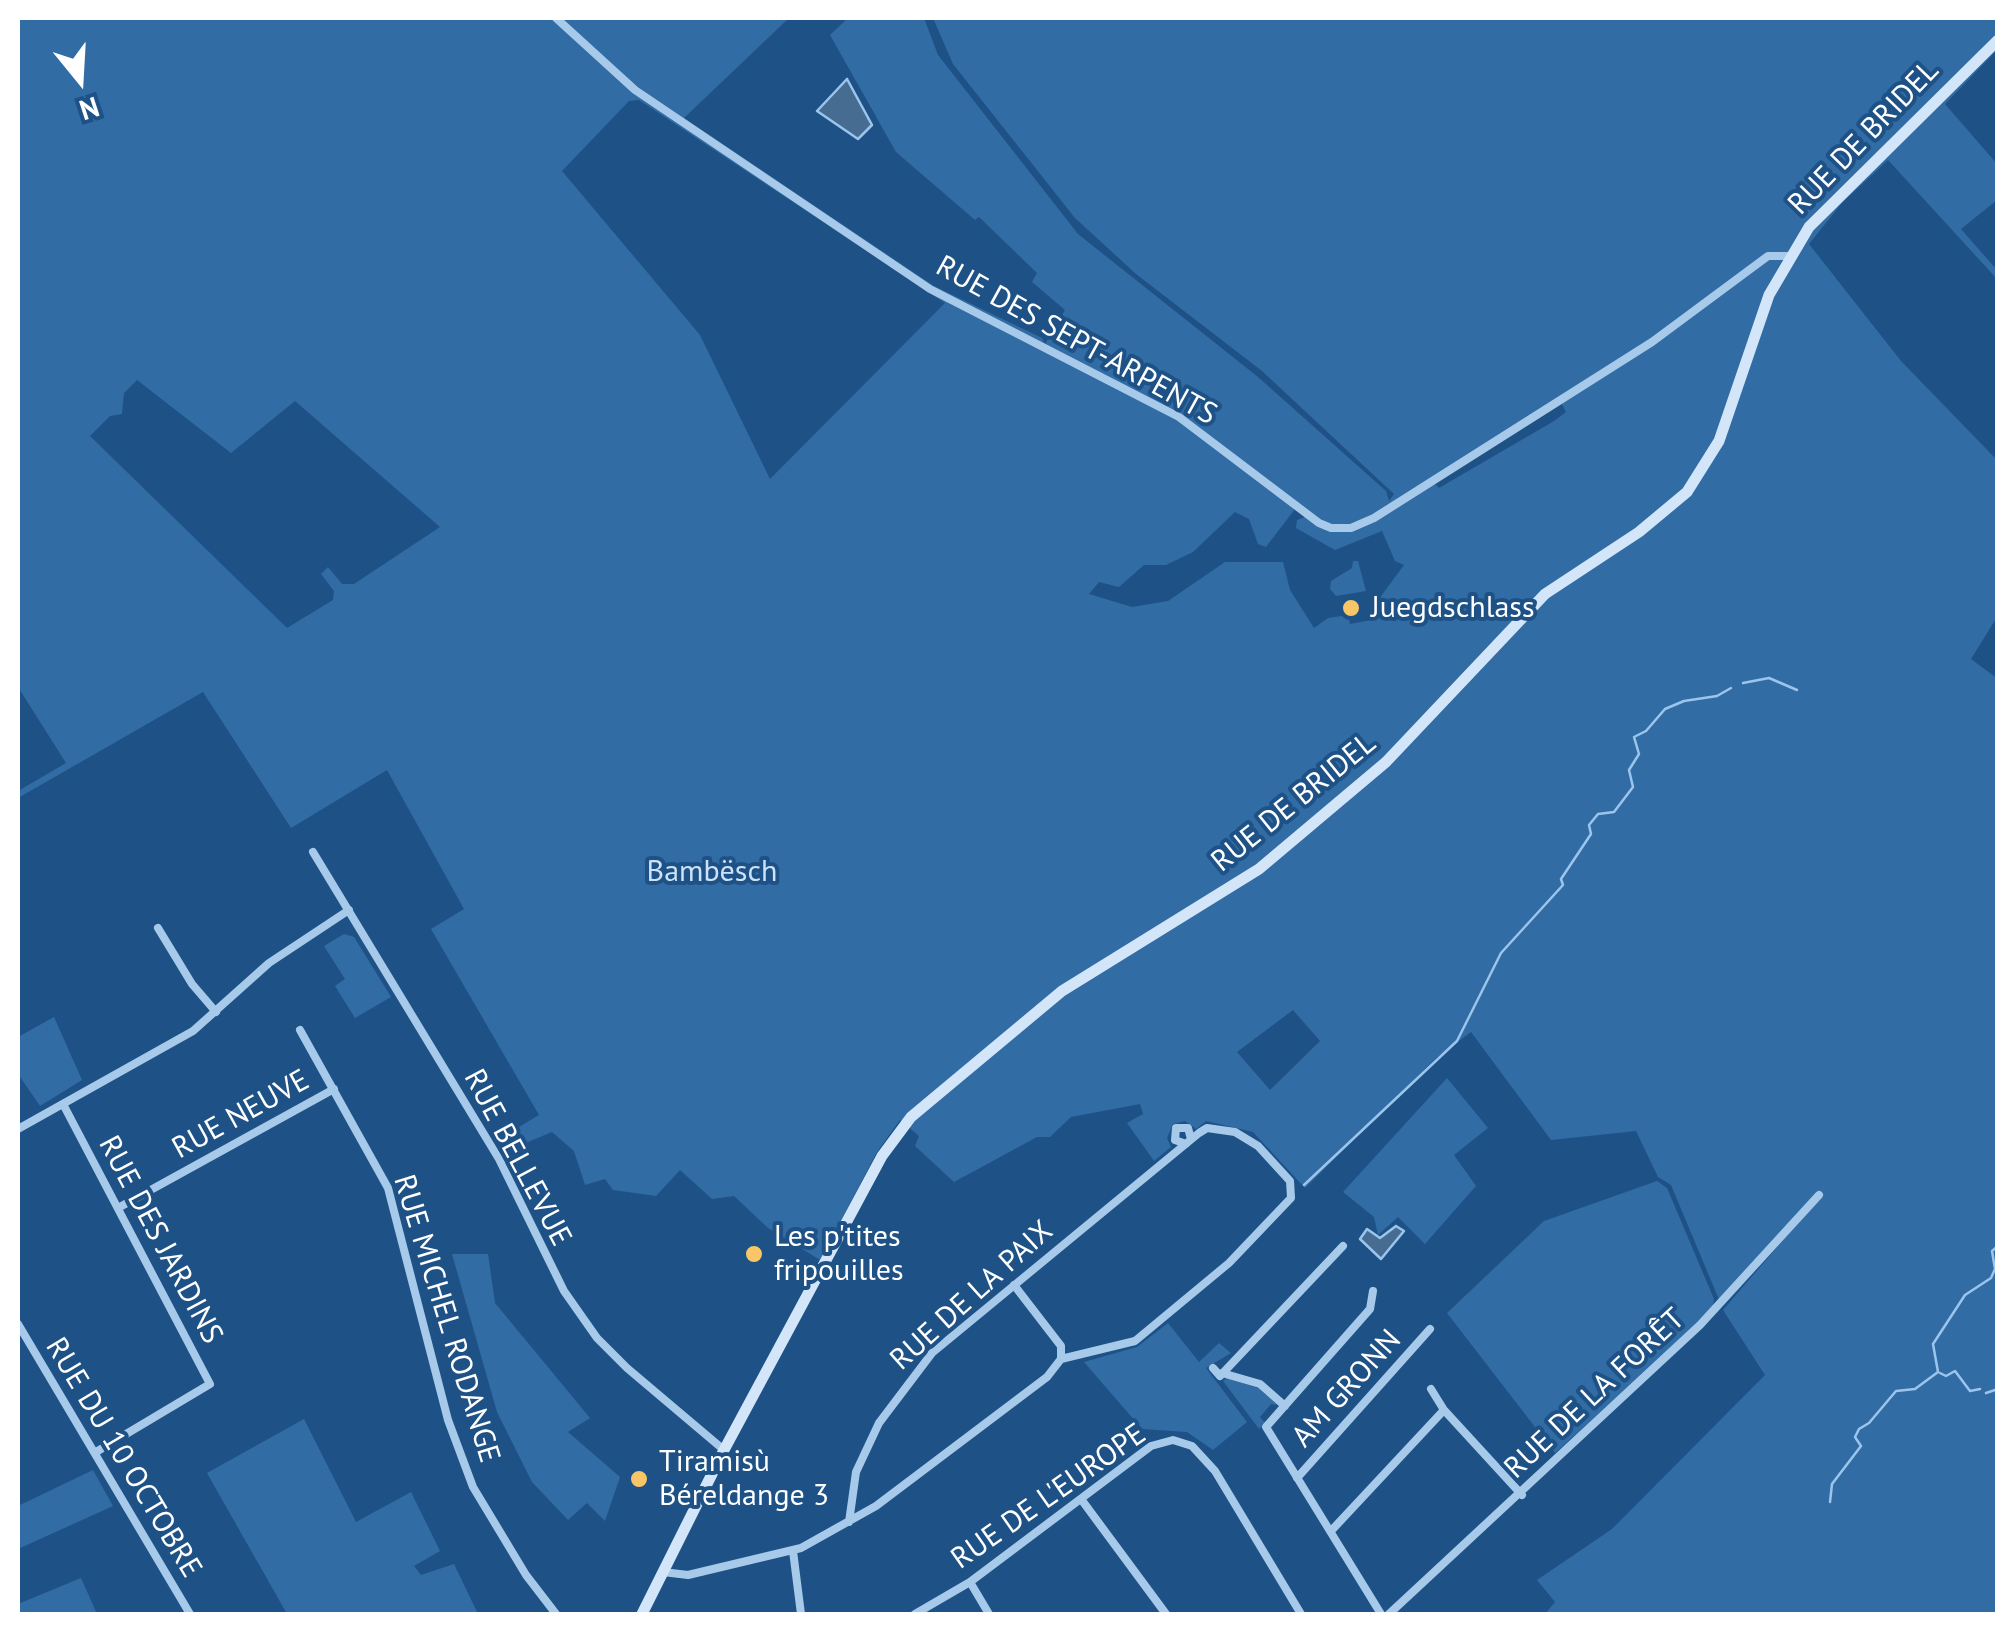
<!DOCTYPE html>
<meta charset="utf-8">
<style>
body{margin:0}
#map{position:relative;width:2015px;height:1632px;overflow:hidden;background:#1e5286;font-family:"PT Sans",sans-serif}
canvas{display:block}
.frame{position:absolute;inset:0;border:20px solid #fff;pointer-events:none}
.north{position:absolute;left:30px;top:30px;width:100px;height:100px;-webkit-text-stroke:8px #1e5286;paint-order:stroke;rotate:162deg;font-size:28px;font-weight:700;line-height:40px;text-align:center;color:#fff}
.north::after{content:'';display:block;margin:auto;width:35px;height:45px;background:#fff;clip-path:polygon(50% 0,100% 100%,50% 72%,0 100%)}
</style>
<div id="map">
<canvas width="2015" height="1632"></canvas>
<div class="frame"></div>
<div class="north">N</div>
</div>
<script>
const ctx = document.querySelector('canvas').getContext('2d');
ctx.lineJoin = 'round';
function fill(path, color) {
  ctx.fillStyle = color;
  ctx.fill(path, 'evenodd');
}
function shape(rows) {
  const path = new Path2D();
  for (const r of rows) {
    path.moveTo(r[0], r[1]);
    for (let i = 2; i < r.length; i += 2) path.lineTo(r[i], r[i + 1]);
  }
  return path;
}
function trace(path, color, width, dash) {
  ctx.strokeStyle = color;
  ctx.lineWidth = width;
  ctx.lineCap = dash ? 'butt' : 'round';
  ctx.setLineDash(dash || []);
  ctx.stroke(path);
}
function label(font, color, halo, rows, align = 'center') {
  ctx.font = font + ' "PT Sans",sans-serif';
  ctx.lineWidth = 8;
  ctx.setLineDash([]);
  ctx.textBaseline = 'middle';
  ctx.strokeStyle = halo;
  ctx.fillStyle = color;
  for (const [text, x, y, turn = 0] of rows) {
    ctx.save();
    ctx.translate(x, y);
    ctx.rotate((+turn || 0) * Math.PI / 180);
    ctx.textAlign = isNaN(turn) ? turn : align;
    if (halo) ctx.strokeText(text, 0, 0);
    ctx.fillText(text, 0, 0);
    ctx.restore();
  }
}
const green = shape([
 [18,18,789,18,684,118,934,286,1042,338,1045,344,1065,310,1032,282,1037,273,979,217,975,220,896,152,830,35,848,18,924,18,938,55,1078,234,1258,377,1386,491,1389,501,1394,494,1262,371,1136,274,1075,218,953,64,933,18,1997,18,1997,50,1945,104,1997,164,1997,200,1961,229,1997,270,1997,279,1888,160,1842,203,1809,244,1901,361,1997,460,1997,617,1971,659,1998,679,1997,1614,1545,1614,1555,1602,1537,1580,1612,1529,1765,1375,1723,1310,1817,1201,1814,1195,1720,1302,1671,1185,1658,1177,1636,1131,1551,1140,1471,1032,1436,1058,1305,1188,1253,1132,1206,1121,1196,1129,1185,1121,1173,1124,1167,1138,1171,1147,1154,1161,1127,1123,1143,1114,1140,1104,1071,1117,1050,1137,1037,1137,954,1182,915,1146,919,1136,900,1120,877,1152,820,1260,768,1228,734,1196,712,1199,680,1170,656,1196,613,1190,605,1179,585,1185,574,1151,552,1132,504,1152,497,1140,539,1115,431,929,464,909,387,770,291,828,203,692,18,798,18,791,66,763,18,687],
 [639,100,945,303,770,479,700,335,562,171,629,101],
 [137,380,231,453,295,401,440,527,354,584,342,584,328,567,321,574,334,591,333,600,287,628,90,436,110,416,122,414,124,393],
 [1560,401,1566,412,1554,421,1439,488,1431,480],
 [1295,509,1305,517,1297,520,1296,528,1335,550,1382,531,1395,561,1404,565,1376,603,1371,620,1350,624,1348,615,1328,618,1314,628,1290,590,1283,562,1225,562,1168,601,1132,607,1089,594,1099,582,1119,587,1144,565,1166,565,1193,552,1235,512,1249,519,1258,544,1266,547],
 [1293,1010,1320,1041,1270,1090,1237,1052],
 [1353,561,1358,561,1366,591,1336,596,1330,589,1331,581,1352,568],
 [344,934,354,937,391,997,355,1018,335,986,345,979,324,946],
 [54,1017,82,1080,40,1106,18,1074,18,1037],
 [1447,1078,1488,1128,1454,1155,1476,1186,1425,1244,1398,1217,1378,1235,1374,1217,1343,1192],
 [1657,1181,1667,1188,1714,1299,1712,1311,1555,1453,1447,1313,1544,1221],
 [452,1254,488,1254,495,1303,590,1418,568,1432,620,1477,605,1521,587,1503,568,1520,532,1482,497,1412],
 [1168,1323,1199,1362,1219,1343,1231,1353,1206,1368,1247,1422,1213,1450,1187,1432,1142,1429,1084,1362,1137,1347],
 [1227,1378,1258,1388,1278,1405,1271,1404,1260,1417,1265,1423,1259,1429,1223,1381],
 [304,1419,356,1522,411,1492,440,1551,414,1566,421,1575,454,1564,478,1614,287,1614,207,1473],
 [93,1470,113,1506,18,1549,18,1506],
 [81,1578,97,1614,18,1614,18,1604]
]);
const water = shape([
 [847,79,872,125,858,139,817,111,847,79],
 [1396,1226,1404,1231,1381,1259,1360,1239,1367,1229,1380,1238,1396,1226]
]);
const stream = shape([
 [1743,683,1769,678,1797,690],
 [1304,1185,1457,1041,1501,953,1563,885,1561,879,1591,834,1589,825,1598,814,1614,812,1633,787,1629,770,1639,754,1634,737,1646,731,1665,709,1684,701,1717,696,1731,688],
 [1940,1373,1946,1376,1955,1371,1970,1391,1980,1389],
 [1986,1393,1998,1389],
 [1830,1502,1832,1484,1861,1446,1855,1437,1859,1429,1869,1423,1896,1391,1915,1389,1938,1372,1933,1344,1965,1295,1991,1278,1995,1269,1992,1251,1998,1246]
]);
const street = shape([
 [556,18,635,90,930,289,1179,417,1319,523,1331,528,1351,528,1374,518,1652,342,1768,256,1789,256],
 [313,852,499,1159,564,1291,597,1338,627,1368,724,1450],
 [158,928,192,984,216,1012],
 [300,1030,388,1188,448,1420,473,1487,526,1575,556,1614],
 [63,1104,210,1384,96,1452],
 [18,1129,193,1031,269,963,349,910],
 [1186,1144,1175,1140,1176,1128,1188,1128,1191,1139],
 [118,1208,334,1089],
 [1373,1291,1370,1309,1266,1427,1381,1614],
 [18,1324,190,1614],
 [1213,1368,1220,1376,1343,1246],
 [1222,1373,1260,1384,1285,1406],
 [1431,1389,1444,1410,1522,1495],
 [1297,1478,1430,1329],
 [1081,1499,1166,1614],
 [849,1522,856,1472,879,1423,932,1353,1199,1133,1207,1128,1235,1132,1258,1146,1290,1181,1291,1198,1229,1263,1135,1341,1061,1359],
 [1331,1531,1444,1410],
 [793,1551,801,1614],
 [663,1572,688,1575,801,1548,876,1506,1047,1377,1061,1359,1061,1346,1014,1285],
 [970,1582,989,1614],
 [915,1614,970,1582,1151,1446,1173,1440,1192,1446,1215,1471,1301,1614],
 [1389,1614,1700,1325,1819,1195]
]);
const secondary = shape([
 [642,1614,724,1450,882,1156,911,1117,1062,991,1259,869,1386,762,1545,594,1639,532,1687,492,1719,441,1769,295,1809,227,1998,40]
]);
const markers = [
 [1351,608,10,"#f9c667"],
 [754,1254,10,"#f9c667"],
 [639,1479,10,"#f9c667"]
];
const streetNames = [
 ["RUE DE BRIDEL",1864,138,-46],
 ["RUE DES SEPT-ARPENTS",1076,341,29],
 ["RUE DE BRIDEL",1294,803,-39],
 ["RUE NEUVE",241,1115,-29],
 ["RUE BELLEVUE",517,1158,62],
 ["RUE DES JARDINS",160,1240,62],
 ["RUE DE LA PAIX",972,1296,-42],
 ["RUE MICHEL RODANGE",446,1319,73],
 ["AM GRONN",1347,1389,-48],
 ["RUE DE LA FORÊT",1595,1394,-43],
 ["RUE DU 10 OCTOBRE",123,1458,59],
 ["RUE DE L'EUROPE",1049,1497,-35]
];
const poiNames = [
 ["Juegdschlass",1371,608],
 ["Les p'tites",774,1237],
 ["fripouilles",774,1271],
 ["Tiramisù",659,1462],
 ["Béreldange 3",659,1496]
];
const parkNames = [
 ["Bambësch",712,872]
];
fill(green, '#326ca4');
fill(water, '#476c92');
trace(water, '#9bc5ec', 2.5);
trace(stream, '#9bc5ec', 2.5);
trace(street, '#a7caea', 8);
trace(secondary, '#d3e5f8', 11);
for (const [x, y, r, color] of markers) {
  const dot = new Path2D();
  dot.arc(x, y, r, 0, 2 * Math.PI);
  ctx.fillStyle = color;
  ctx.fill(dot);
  trace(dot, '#1e5286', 4);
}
label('30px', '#fff', '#1e5286', streetNames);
label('30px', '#fff', '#1e5286', poiNames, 'left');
label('30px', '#cce2f8', '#1e5286', parkNames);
</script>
